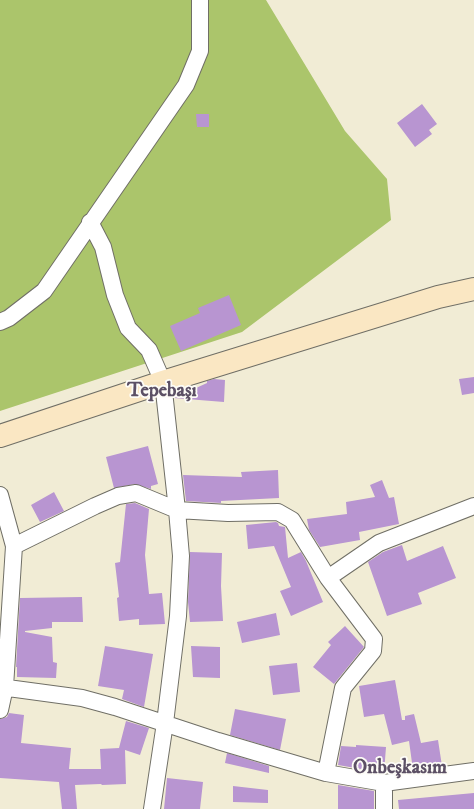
<!DOCTYPE html>
<meta charset="utf-8">
<style>
body{margin:0}
canvas{display:block;background:#f1ecd5}
</style>
<canvas width="474" height="809"></canvas>
<script>
const ctx = document.querySelector('canvas').getContext('2d');
ctx.lineJoin = 'round';
function fill(path, color) {
  ctx.fillStyle = color;
  ctx.fill(path, 'evenodd');
}
function shape(rows) {
  const path = new Path2D();
  for (const r of rows) {
    path.moveTo(r[0], r[1]);
    for (let i = 2; i < r.length; i += 2) path.lineTo(r[i], r[i + 1]);
  }
  return path;
}
function trace(path, color, width, dash) {
  ctx.strokeStyle = color;
  ctx.lineWidth = width;
  ctx.lineCap = dash ? 'butt' : 'round';
  ctx.setLineDash(dash || []);
  ctx.stroke(path);
}
function label(font, color, halo, rows, align = 'center') {
  ctx.font = font + ' "IM FELL DW Pica",serif';
  ctx.lineWidth = 3.5;
  ctx.setLineDash([]);
  ctx.textBaseline = 'middle';
  ctx.strokeStyle = halo;
  ctx.fillStyle = color;
  for (const [text, x, y, turn = 0] of rows) {
    ctx.save();
    ctx.translate(x, y);
    ctx.rotate((+turn || 0) * Math.PI / 180);
    ctx.textAlign = isNaN(turn) ? turn : align;
    if (halo) ctx.strokeText(text, 0, 0);
    ctx.fillText(text, 0, 0);
    ctx.restore();
  }
}
const green = shape([
 [0,0,266,0,345,131,387,179,391,220,242,332,0,411]
]);
const building = shape([
 [422,104,437,124,429,130,432,134,415,147,397,123],
 [196,114,209,114,209,127,197,127],
 [229,295,241,325,181,351,170,326,200,313,198,308],
 [474,377,474,393,462,395,459,379],
 [214,379,225,380,224,402,174,398,207,383,207,381],
 [148,446,158,484,151,486,151,489,135,484,114,488,106,457],
 [278,470,279,498,221,501,221,503,186,501,183,475,242,477,241,472],
 [382,480,389,498,394,497,399,524,359,532,360,540,320,547,309,530,307,519,347,514,346,502,375,497,370,485],
 [54,492,64,511,40,522,31,505],
 [135,503,149,509,145,555,149,594,162,593,165,624,139,625,139,619,119,621,117,598,119,597,115,563,120,562,126,504],
 [276,522,278,523,279,526,285,527,288,558,301,552,306,561,323,602,291,616,280,591,291,587,274,546,248,549,246,525],
 [402,545,407,561,443,546,456,578,418,593,422,604,387,616,368,562,383,552],
 [190,552,222,553,221,586,223,621,190,622,188,602],
 [82,597,83,622,52,622,52,628,25,631,25,632,52,637,53,662,57,663,56,678,17,677,17,667,16,667,20,598],
 [276,613,280,635,242,643,237,622],
 [345,626,364,647,334,684,313,667,331,645,328,642],
 [105,646,153,654,144,707,122,699,124,690,98,686],
 [191,646,220,647,220,678,193,677],
 [297,663,300,692,273,695,269,666],
 [395,680,402,720,405,720,405,716,414,714,421,743,438,740,442,766,413,770,409,741,392,745,384,714,364,717,359,686],
 [235,709,286,719,280,750,230,735],
 [9,713,24,715,21,743,71,748,69,769,101,769,100,749,119,748,126,721,149,728,140,755,125,750,126,784,102,785,101,784,75,785,77,809,62,809,59,782,0,778,0,719,7,717],
 [356,745,386,747,384,773,338,765,341,746,356,747],
 [227,753,269,766,269,773,225,763],
 [167,778,203,782,200,809,164,809],
 [338,785,374,791,374,809,338,809],
 [233,786,268,790,268,803,233,802],
 [474,793,474,809,399,809,398,800]
]);
const street = shape([
 [90,222,103,247,115,295,128,328,149,350,163,382,177,510,181,556,178,616,165,723,152,809],
 [0,322,9,318,44,291,186,85,200,51,200,0],
 [0,495,14,546,5,687,0,710],
 [14,546,95,506,118,496,136,493,177,510,228,513,278,512,292,520,328,578,374,639,373,651,343,688,326,773],
 [328,578,379,543,474,506],
 [0,687,82,698,115,707,218,741,326,773,384,783,474,771],
 [384,809,384,783]
]);
const secondary = shape([
 [0,436,163,382,438,297,474,289]
]);
const districtNames = [
 ["Tepebaşı",162,392],
 ["Onbeşkasım",400,769]
];
fill(green, '#abc56b');
fill(building, '#b895d1');
trace(street, '#706f66', 18);
trace(secondary, '#706f66', 24);
trace(street, '#fff', 16);
trace(secondary, '#fae7c3', 22);
label('bold 20px', '#5c5065', '#fdfcf7', districtNames);
</script>
